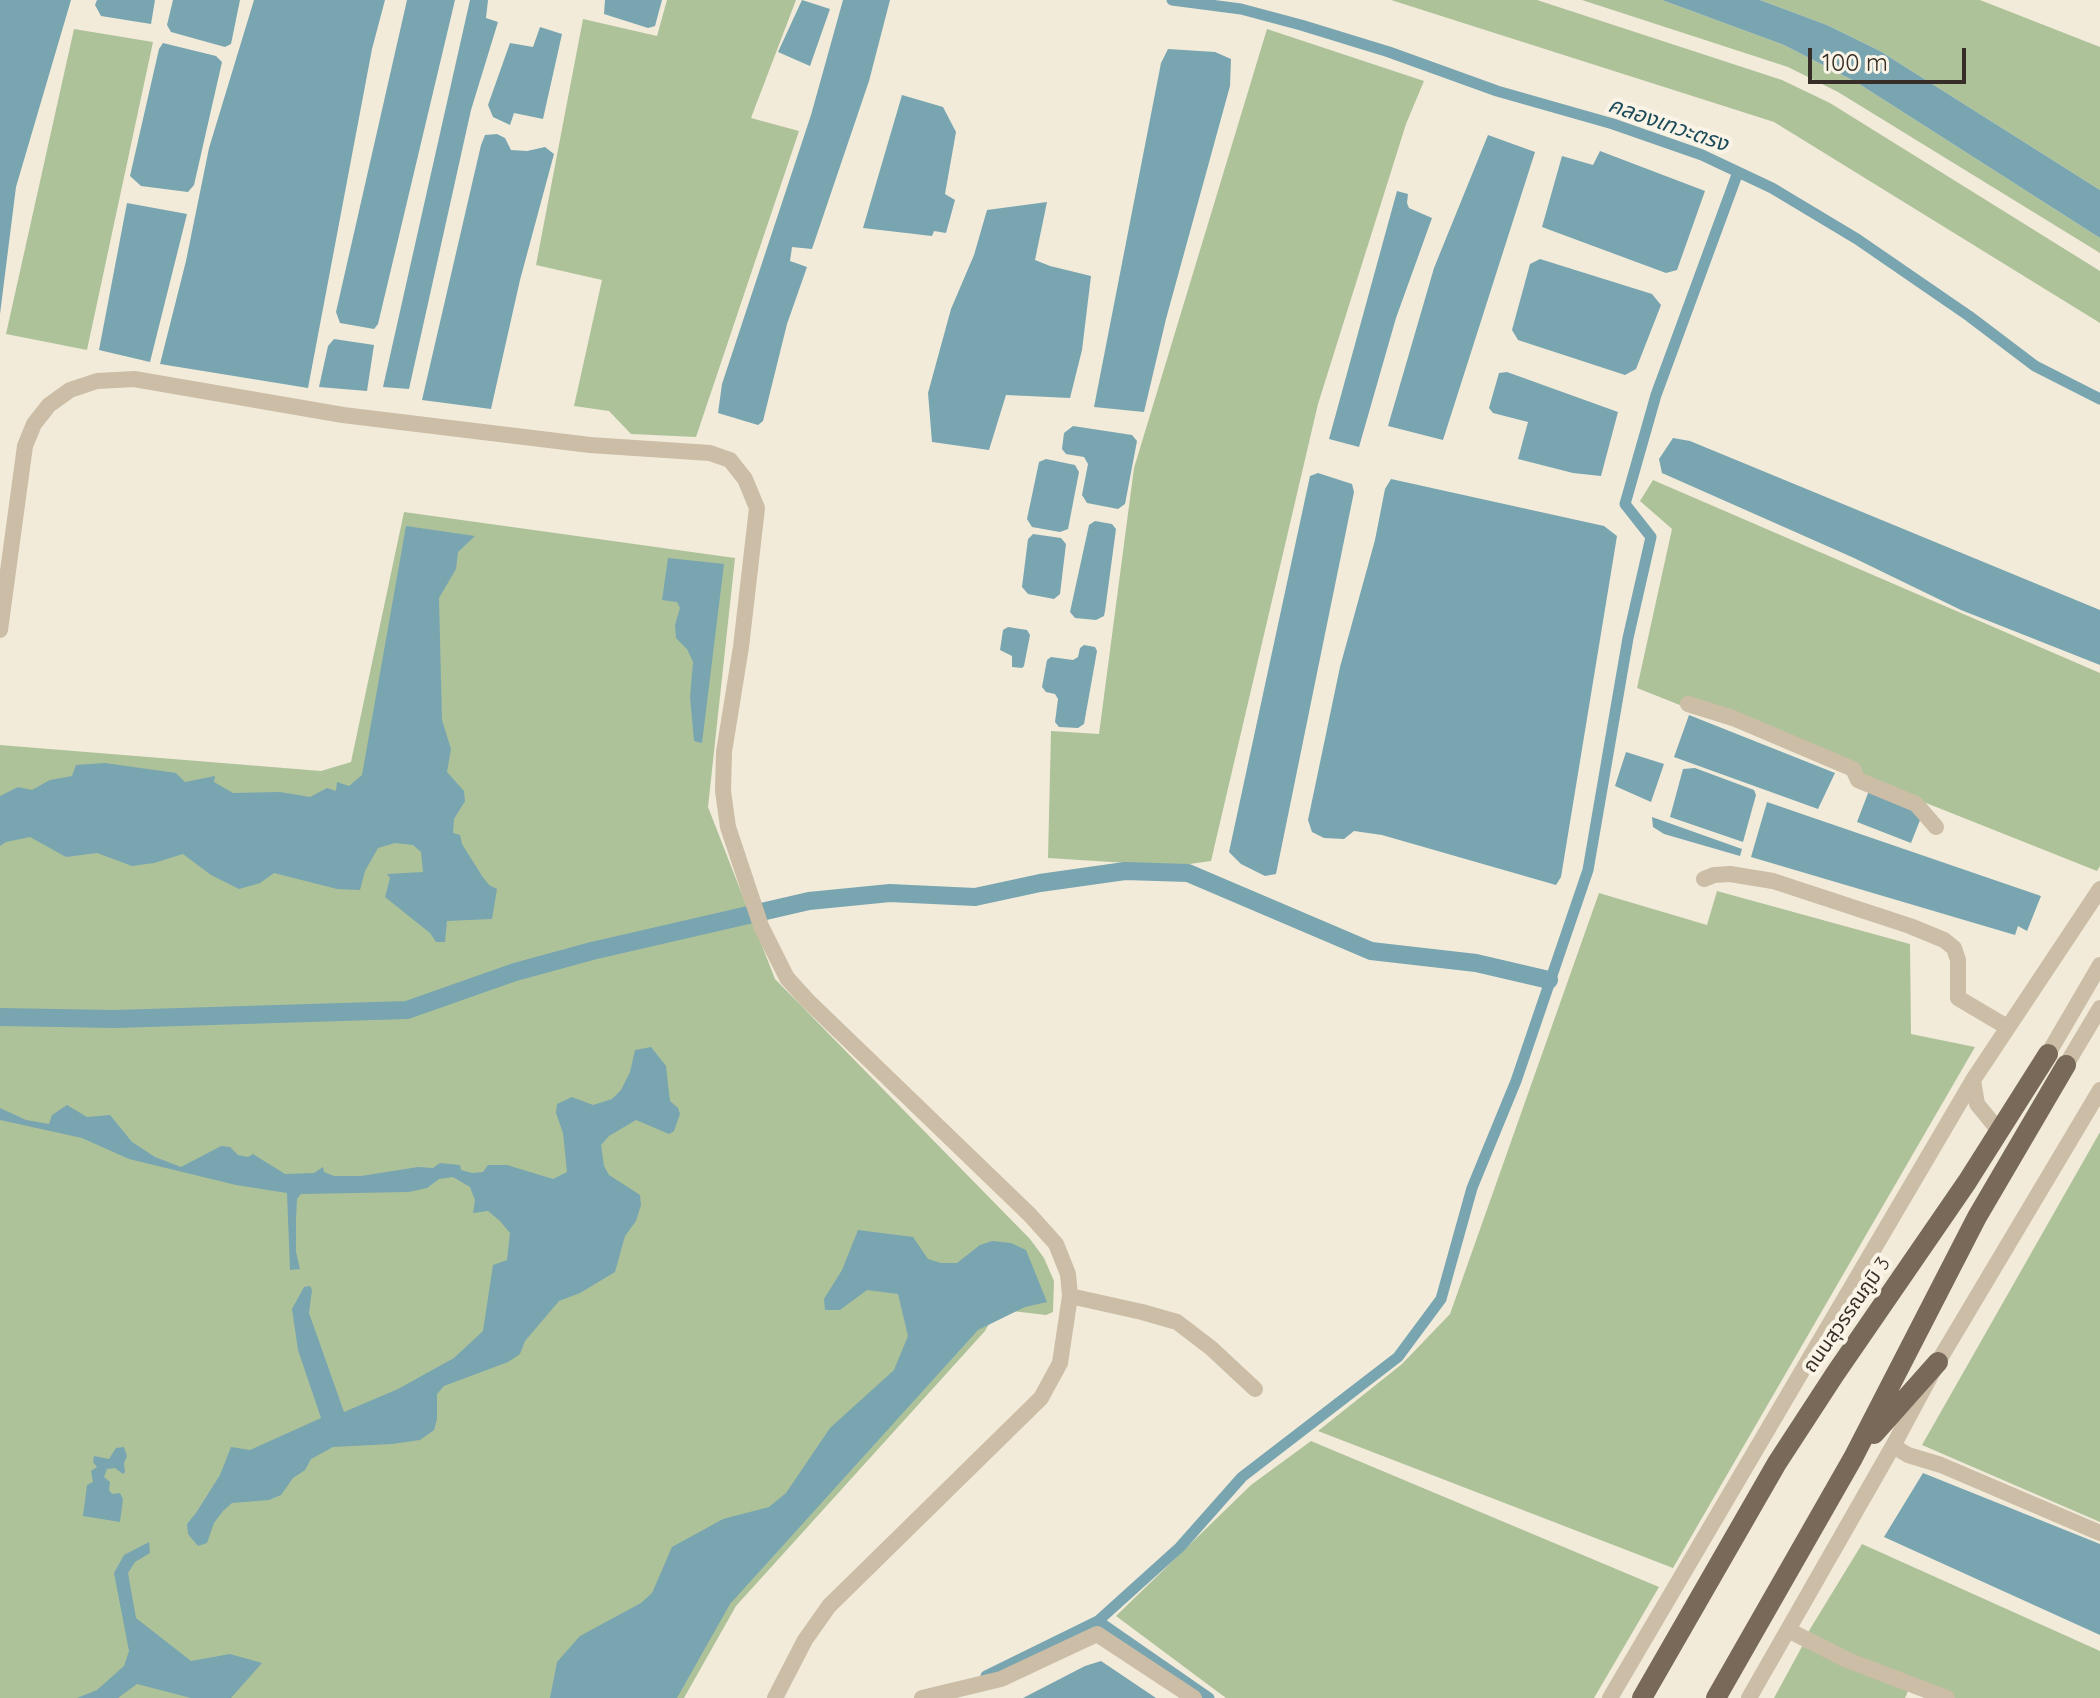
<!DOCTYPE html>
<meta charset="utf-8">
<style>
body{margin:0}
#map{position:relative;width:2100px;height:1698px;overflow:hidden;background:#f2ebda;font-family:Quicksand,sans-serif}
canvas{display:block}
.scale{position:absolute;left:1808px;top:48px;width:158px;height:36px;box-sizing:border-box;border:4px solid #372f27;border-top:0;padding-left:10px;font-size:24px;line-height:28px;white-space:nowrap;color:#372f27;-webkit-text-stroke:6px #faf4e7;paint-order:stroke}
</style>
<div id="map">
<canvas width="2100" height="1698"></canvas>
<div class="scale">100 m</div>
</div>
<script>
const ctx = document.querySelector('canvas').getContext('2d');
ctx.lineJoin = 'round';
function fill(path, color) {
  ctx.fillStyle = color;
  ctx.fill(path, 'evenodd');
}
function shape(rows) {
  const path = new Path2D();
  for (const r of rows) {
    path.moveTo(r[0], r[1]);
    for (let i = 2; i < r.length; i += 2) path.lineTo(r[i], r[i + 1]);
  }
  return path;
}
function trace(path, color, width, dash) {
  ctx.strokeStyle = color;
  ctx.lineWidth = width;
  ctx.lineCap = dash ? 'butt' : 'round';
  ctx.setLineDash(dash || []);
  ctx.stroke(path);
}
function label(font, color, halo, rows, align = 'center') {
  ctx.font = font + ' Quicksand,"Noto Sans Thai",sans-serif';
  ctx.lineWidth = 8;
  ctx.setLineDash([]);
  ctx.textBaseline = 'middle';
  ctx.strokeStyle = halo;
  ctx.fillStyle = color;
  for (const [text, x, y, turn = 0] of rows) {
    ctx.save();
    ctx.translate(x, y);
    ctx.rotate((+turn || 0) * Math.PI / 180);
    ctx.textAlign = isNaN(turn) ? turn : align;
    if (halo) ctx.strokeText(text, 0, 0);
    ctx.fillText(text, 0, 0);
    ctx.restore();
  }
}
const green = shape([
 [667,0,796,0,751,118,799,131,696,437,631,434,609,411,574,406,602,280,536,265,583,19,657,36],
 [1391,0,1537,0,1782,80,1830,103,2100,271,2100,323,1774,122],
 [1582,0,1662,0,1784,45,1856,82,2100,238,2100,253,1838,92,1788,67],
 [1760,0,1980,0,2100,47,2100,190,1880,51,1827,25],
 [74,29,153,42,87,350,6,334],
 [1267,29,1424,81,1406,124,1318,404,1211,861,1175,866,1048,858,1051,731,1099,734,1134,468],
 [1653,480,2100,673,2100,866,2097,871,1637,688,1672,529,1640,501],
 [404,512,735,558,708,807,775,979,1030,1239,1044,1258,1054,1281,1053,1312,1046,1315,1012,1311,990,1322,985,1331,736,1606,684,1698,0,1698,0,745,321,771,351,762],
 [1717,891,1910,944,1911,1034,1975,1047,1673,1568,1318,1431,1402,1364,1450,1314,1599,893,1707,925],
 [2100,1132,2100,1522,1922,1445],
 [1311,1441,1659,1587,1594,1698,1226,1698,1116,1616,1251,1485],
 [1862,1544,2100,1651,2100,1698,1946,1698,1807,1634],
 [1805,1641,1908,1691,1905,1698,1774,1698]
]);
const water = shape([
 [0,0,71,0,16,187,0,314],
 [97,0,155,0,151,24,101,16,95,5],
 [173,0,240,0,231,44,225,47,171,32,167,25],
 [254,0,385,0,372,49,308,388,160,364,186,261,209,148],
 [407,0,455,0,378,324,374,329,340,323,336,312],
 [470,0,488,0,486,18,498,22,471,110,409,389,383,387],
 [605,0,662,0,655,26,648,28,604,14],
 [802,0,830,9,810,66,778,52],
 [843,0,890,0,869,81,812,249,792,247,790,261,807,267,787,324,763,421,758,425,718,413,722,384,811,115],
 [1662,0,1760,0,1827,25,1880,51,2100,190,2100,238,1856,82,1784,45],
 [540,27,562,34,543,119,514,113,510,125,493,117,488,105,510,43,533,47],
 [163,43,216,56,222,62,194,185,188,192,141,186,130,176,159,49],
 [1168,49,1215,52,1231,59,1230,86,1166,319,1144,412,1094,407,1161,63],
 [902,95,943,107,956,132,945,194,955,200,946,233,934,231,932,236,863,228],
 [497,134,505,138,511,150,527,151,545,147,554,154,520,280,491,409,422,400,481,145,485,135],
 [1488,135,1535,152,1443,440,1388,426,1434,268],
 [1600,151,1705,191,1677,270,1666,273,1542,227,1562,156,1593,165],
 [1397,191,1408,194,1407,203,1409,208,1432,218,1396,318,1359,447,1329,439],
 [1047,202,1035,260,1050,266,1091,276,1082,350,1070,398,1006,395,989,450,932,442,928,393,951,309,974,255,987,210],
 [127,203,187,214,150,362,99,350],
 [1540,259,1652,294,1661,305,1636,369,1625,375,1518,340,1512,330,1530,264],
 [334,339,374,345,367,391,319,387,328,346],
 [1507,372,1618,412,1601,476,1573,473,1518,459,1528,422,1493,413,1489,408,1499,373],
 [1073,426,1132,435,1137,441,1125,504,1118,509,1087,503,1082,495,1088,464,1084,457,1066,454,1062,449,1064,433],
 [1673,438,1690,441,2100,610,2100,665,1961,610,1854,558,1662,473,1659,459],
 [1046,459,1075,465,1079,472,1068,529,1060,532,1032,527,1027,519,1039,462],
 [1318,473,1352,484,1354,492,1276,874,1265,876,1241,864,1229,852,1310,476],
 [1391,479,1604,526,1617,536,1561,877,1556,885,1382,835,1354,831,1344,839,1324,838,1312,832,1308,820,1340,667,1375,540,1385,489],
 [1095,521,1112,524,1116,529,1105,611,1104,616,1096,620,1075,618,1070,612,1089,525],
 [406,526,475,536,458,552,456,569,439,598,442,720,451,749,447,772,464,791,465,801,454,819,453,833,460,835,462,844,482,876,489,885,497,889,492,919,447,921,445,942,436,942,430,933,385,897,390,878,387,874,423,872,421,852,413,845,395,843,378,848,365,871,360,890,337,889,274,873,260,883,239,889,211,875,183,854,154,863,132,866,97,853,66,857,30,837,6,842,0,846,0,796,18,787,32,790,50,780,72,776,76,765,105,763,176,773,185,782,215,776,214,782,233,793,280,792,310,797,327,788,336,791,337,782,349,786,362,775],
 [1033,534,1061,538,1066,544,1060,594,1054,599,1028,594,1022,587,1028,539],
 [668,558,724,564,702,743,694,741,690,697,693,662,687,649,676,638,675,625,680,608,677,602,662,600],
 [1008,627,1027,630,1030,635,1024,666,1022,668,1012,667,1012,656,1000,650,1003,630],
 [1084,645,1095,647,1097,651,1084,724,1078,728,1059,727,1055,722,1058,699,1055,694,1046,692,1042,687,1047,660,1051,657,1073,660,1078,657,1080,648],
 [1689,715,1835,773,1818,809,1674,757],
 [1626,752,1664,764,1651,802,1615,786],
 [1695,768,1754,790,1756,795,1743,842,1670,817,1683,769],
 [1870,788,1924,810,1911,843,1857,822],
 [1767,802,2041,896,2027,931,2018,926,2015,935,1751,857],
 [1652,817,1742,849,1740,856,1664,834,1653,827],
 [651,1047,666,1066,670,1101,678,1108,680,1114,674,1131,669,1134,636,1120,609,1136,601,1145,604,1166,609,1175,640,1195,641,1205,636,1221,625,1236,615,1272,580,1293,559,1301,525,1341,520,1354,508,1362,444,1386,437,1394,437,1419,434,1430,420,1440,392,1444,333,1447,311,1459,305,1470,293,1478,281,1495,269,1500,232,1503,223,1511,214,1523,207,1543,198,1546,188,1534,187,1524,196,1513,220,1475,231,1447,250,1450,321,1418,298,1350,292,1309,304,1287,310,1286,312,1290,309,1313,344,1412,398,1389,454,1358,483,1331,493,1265,507,1260,510,1233,500,1221,488,1211,473,1213,475,1200,470,1187,453,1177,439,1179,427,1188,409,1192,301,1194,297,1199,296,1220,296,1252,300,1269,290,1270,287,1193,236,1185,129,1159,82,1138,0,1120,0,1108,26,1120,49,1124,52,1115,67,1105,87,1117,110,1115,132,1142,155,1157,181,1167,221,1146,230,1147,238,1155,248,1157,253,1154,285,1174,314,1173,323,1167,324,1172,334,1176,361,1176,418,1167,433,1168,440,1163,460,1165,461,1170,472,1173,483,1172,488,1165,507,1165,553,1179,567,1172,563,1133,556,1113,557,1104,572,1097,593,1105,612,1099,621,1090,630,1072,635,1050],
 [858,1230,913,1237,928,1259,941,1263,957,1263,980,1245,992,1241,1011,1243,1026,1250,1047,1302,1025,1307,978,1330,730,1604,677,1698,550,1698,557,1662,580,1636,641,1603,652,1593,672,1547,723,1519,769,1507,786,1493,830,1428,894,1370,908,1336,898,1294,867,1290,840,1310,825,1310,824,1299,842,1270],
 [124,1447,127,1456,124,1463,125,1472,123,1474,115,1468,107,1469,104,1477,110,1482,109,1490,112,1494,120,1493,123,1499,120,1522,83,1516,87,1485,93,1482,91,1471,97,1467,93,1462,94,1456,109,1459,116,1448],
 [1923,1473,2100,1544,2100,1635,1884,1537],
 [149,1542,150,1553,135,1562,128,1573,136,1618,191,1661,230,1654,262,1663,231,1698,191,1698,137,1684,118,1698,77,1698,97,1690,124,1666,129,1651,114,1573,124,1555],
 [1101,1661,1156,1698,1023,1698,1085,1666]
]);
const canal = shape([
 [1172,0,1241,9,1301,25,1389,52,1497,91,1613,124,1702,155,1772,188,1857,239,1969,316,2035,366,2100,399],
 [1098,1621,1209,1698],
 [986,1676,1098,1621,1180,1547,1242,1477,1398,1357,1441,1299,1472,1188,1516,1081,1588,870,1628,638,1651,537,1625,504,1656,395,1738,172]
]);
const river = shape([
 [0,1017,115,1019,407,1010,515,972,592,951,809,901,890,893,975,897,1040,883,1125,871,1188,873,1371,951,1476,963,1549,980]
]);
const minor = shape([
 [0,630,25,446,34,424,49,405,70,390,97,381,134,379,343,415,590,445,710,453,730,460,745,479,757,508,741,647,724,752,723,791,728,827,761,926,787,978,807,1000,1030,1215,1056,1244,1068,1274,1070,1296,1060,1363,1041,1398,829,1606,805,1640,775,1698],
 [1688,704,1733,718,1853,769,1858,780,1916,804,1936,827],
 [1704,879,1714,875,1730,874,1773,881,1910,926,1944,940,1954,948,1958,960,1958,998,2007,1027],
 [2048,1054,2100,965],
 [2066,1065,2100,1008],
 [2000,1132,1977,1104,1973,1080,2100,889],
 [1070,1296,1142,1312,1177,1322,1211,1348,1255,1389],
 [1893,1446,1908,1455,1941,1465,2100,1533],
 [1788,1630,1847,1660,1947,1698],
 [922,1698,1001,1679,1097,1634,1194,1698],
 [1610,1698,1973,1080],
 [1749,1698,1893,1446,1938,1362,2100,1090]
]);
const major = shape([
 [1874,1434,1938,1362],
 [1642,1698,1777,1463,1835,1374,1967,1182,2048,1054],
 [1716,1698,1853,1458,1977,1217,2066,1065]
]);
const streetNames = [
 ["ถนนสุวรรณภูมิ 3",1847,1315,-55]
];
const waterNames = [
 ["คลองเทวะตรง",1668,125,19]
];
fill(green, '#aec29a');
fill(water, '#78a5b0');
trace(canal, '#78a5b0', 11);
trace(river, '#78a5b0', 18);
trace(minor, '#cbbda6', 16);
trace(major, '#796958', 20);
label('20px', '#372f27', '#faf4e7', streetNames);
label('italic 22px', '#1b4b59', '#faf4e7', waterNames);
</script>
